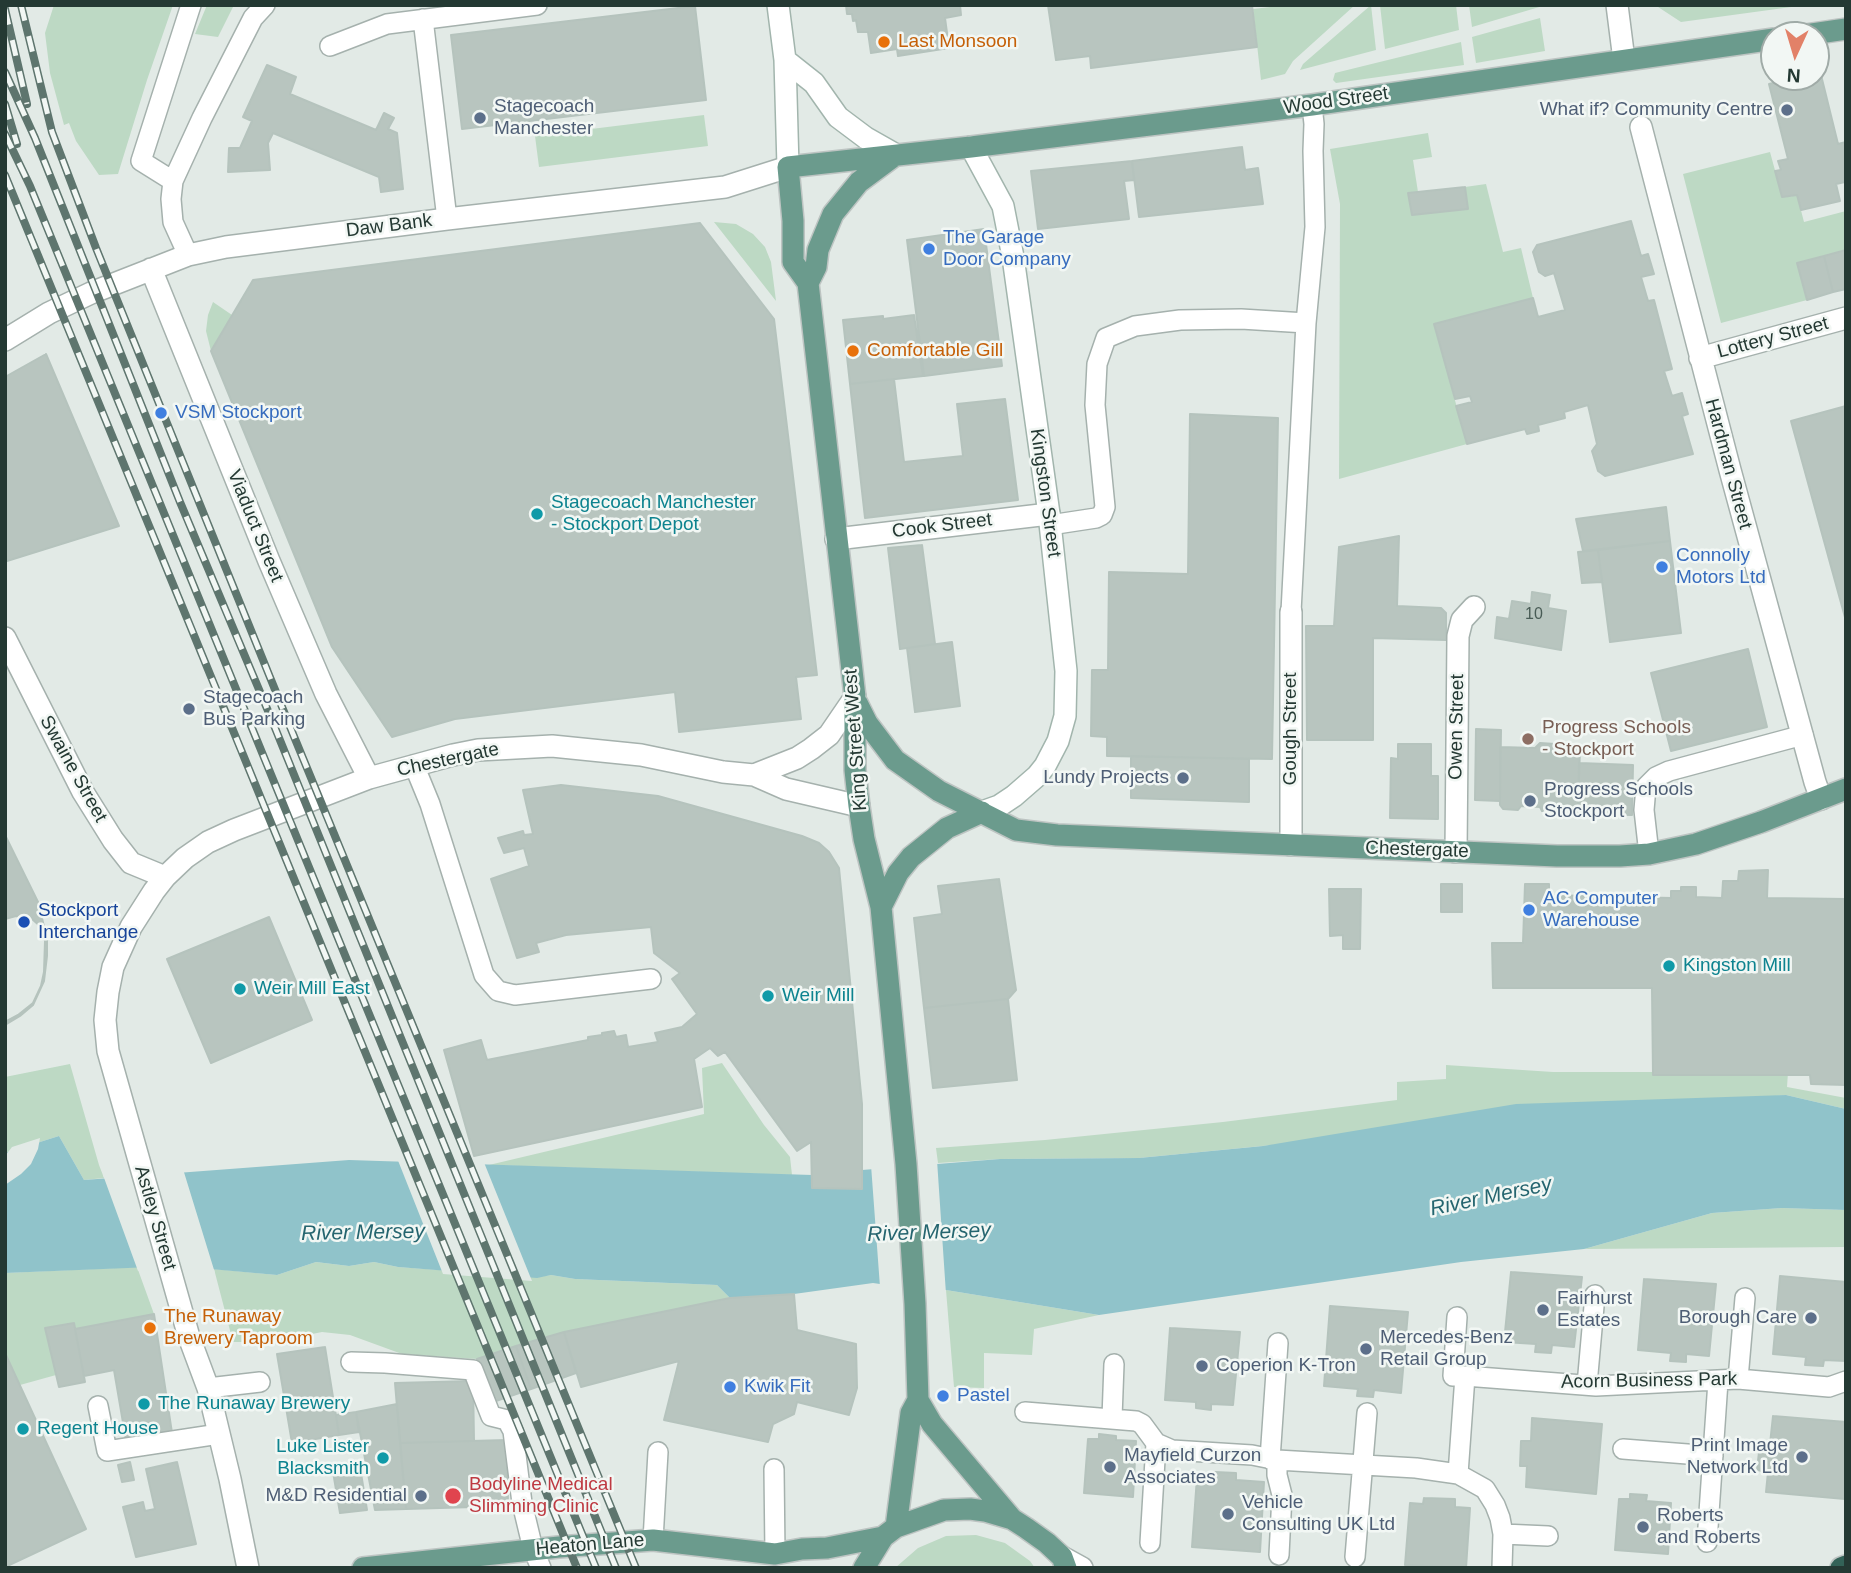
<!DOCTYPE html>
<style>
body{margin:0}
#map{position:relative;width:1851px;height:1573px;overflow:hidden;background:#e2eae6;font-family:Helvetica,sans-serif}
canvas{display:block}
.frame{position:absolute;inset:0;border:7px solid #243933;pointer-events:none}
.north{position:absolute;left:1760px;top:21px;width:70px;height:70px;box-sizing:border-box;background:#f2f7f4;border:2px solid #a0aba7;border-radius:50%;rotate:184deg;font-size:19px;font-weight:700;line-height:28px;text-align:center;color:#243933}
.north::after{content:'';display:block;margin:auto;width:24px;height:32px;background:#e28168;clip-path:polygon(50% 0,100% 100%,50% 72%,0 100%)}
</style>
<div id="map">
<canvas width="1851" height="1573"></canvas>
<div class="frame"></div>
<div class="north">N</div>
</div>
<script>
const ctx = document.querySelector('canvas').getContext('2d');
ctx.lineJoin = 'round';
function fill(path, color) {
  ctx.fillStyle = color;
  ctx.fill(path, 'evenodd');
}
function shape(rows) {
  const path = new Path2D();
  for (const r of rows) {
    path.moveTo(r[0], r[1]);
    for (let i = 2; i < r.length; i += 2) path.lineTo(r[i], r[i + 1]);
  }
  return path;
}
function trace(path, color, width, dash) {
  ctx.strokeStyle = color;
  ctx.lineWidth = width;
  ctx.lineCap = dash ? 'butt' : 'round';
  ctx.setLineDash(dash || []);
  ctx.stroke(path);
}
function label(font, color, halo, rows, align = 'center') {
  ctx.font = font + ' Helvetica,sans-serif';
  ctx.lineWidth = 5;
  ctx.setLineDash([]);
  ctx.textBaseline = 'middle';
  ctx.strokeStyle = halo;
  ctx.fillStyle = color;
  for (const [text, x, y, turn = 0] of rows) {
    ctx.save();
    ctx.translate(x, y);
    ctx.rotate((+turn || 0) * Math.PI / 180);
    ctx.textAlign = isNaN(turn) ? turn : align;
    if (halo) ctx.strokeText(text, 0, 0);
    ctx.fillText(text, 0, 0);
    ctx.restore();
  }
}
const green = shape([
 [54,5,173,5,147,80,118,174,99,175,76,141,69,123,64,125,50,73,45,33],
 [207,5,234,5,218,37,195,34],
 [1287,5,1355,5,1293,61,1285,74,1261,80,1253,9],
 [1371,5,1376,50,1300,70,1303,64],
 [1380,5,1456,5,1459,30,1385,49],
 [1469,5,1546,5,1472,27],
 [1655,5,1806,5,1681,22],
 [1540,18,1545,51,1476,63,1472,37],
 [1461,42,1464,65,1336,83,1333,80,1335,73],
 [704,115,708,146,539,167,535,136],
 [1428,133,1432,157,1413,160,1418,192,1408,194,1412,215,1468,209,1465,187,1486,184,1503,252,1521,248,1533,298,1434,324,1467,444,1339,479,1340,204,1330,149],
 [1770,152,1782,196,1787,195,1788,197,1797,195,1804,222,1846,211,1846,250,1797,263,1807,300,1721,323,1683,174],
 [714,222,736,224,753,234,765,247,771,262,776,301],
 [213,302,232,315,211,351,206,331,208,315],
 [722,1063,764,1125,790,1157,792,1175,489,1165,704,1114,702,1068],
 [70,1064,99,1165,104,1178,84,1180,59,1136,5,1153,5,1077],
 [1446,1065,1553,1072,1788,1072,1787,1087,1846,1098,1846,1109,1786,1095,1139,1158,1000,1159,938,1163,936,1148,1045,1140,1223,1122,1397,1100,1397,1082,1446,1079],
 [1782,1208,1846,1210,1846,1247,1584,1249,1712,1213],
 [316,1262,349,1266,374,1262,398,1267,537,1277,551,1275,575,1279,717,1285,730,1298,564,1332,477,1359,402,1354,350,1335,322,1332,273,1342,233,1342,214,1269,277,1275],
 [137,1267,154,1314,75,1329,73,1323,45,1328,56,1375,20,1385,5,1353,5,1273],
 [946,1290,1099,1315,1034,1329,1032,1355,984,1353,984,1388,954,1387],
 [976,1535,1005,1543,1030,1561,1035,1568,895,1568,918,1548,946,1536]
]);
const water = shape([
 [1786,1095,1846,1109,1846,1210,1782,1208,1712,1213,1584,1249,1461,1262,1099,1315,946,1290,880,1284,873,1283,794,1294,730,1298,717,1285,575,1279,551,1275,537,1278,398,1267,374,1262,349,1266,316,1262,277,1275,177,1266,5,1273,5,1153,59,1136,84,1180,349,1160,812,1175,813,1188,861,1189,862,1170,1000,1159,1139,1158,1263,1146,1516,1104]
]);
const pier = shape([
 [40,1138,38,1149,31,1164,21,1174,5,1185,5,1156,12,1147],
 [397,1158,483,1160,532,1281,443,1274],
 [921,1160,937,1160,946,1294,880,1287,871,1165],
 [183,1169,215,1273,177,1270,138,1271,103,1175]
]);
const building = shape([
 [846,5,960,5,961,15,945,18,949,48,898,56,897,49,871,53,868,32,858,32,856,20,853,21,852,14,847,14,846,5],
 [1048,5,1252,5,1257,47,1091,68,1090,56,1056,60,1048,5],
 [695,6,706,100,462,129,451,35,695,6],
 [267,65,296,77,290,94,376,130,384,113,394,118,388,129,397,133,403,189,381,192,379,177,273,133,268,143,270,170,228,172,229,148,240,148,252,121,243,117,267,65],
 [1820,71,1838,144,1846,142,1846,184,1845,182,1836,184,1840,201,1801,210,1797,195,1782,197,1775,171,1781,170,1778,161,1788,159,1769,84,1797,77,1816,77,1816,72,1820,71],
 [1242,147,1245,170,1258,168,1263,204,1139,217,1132,161,1242,147],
 [1132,161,1134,180,1124,181,1129,219,1038,229,1031,171,1132,161],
 [1465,187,1468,209,1412,215,1408,193,1465,187],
 [1631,221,1641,256,1648,254,1654,274,1641,277,1648,301,1654,300,1672,369,1664,371,1672,396,1682,393,1688,414,1682,416,1693,454,1605,476,1598,471,1592,451,1597,444,1588,405,1564,412,1565,418,1538,425,1539,431,1527,434,1525,429,1467,444,1456,406,1472,402,1470,396,1455,399,1434,324,1533,298,1538,317,1565,310,1554,273,1545,276,1539,272,1533,252,1537,245,1631,221],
 [700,223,774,319,817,675,796,677,801,719,679,732,675,692,455,719,392,737,332,647,211,351,253,280,700,223],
 [984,229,1002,366,924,376,907,240,984,229],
 [1846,250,1846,289,1833,292,1824,256,1846,250],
 [1824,256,1833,292,1807,300,1797,263,1824,256],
 [914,315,923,376,850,384,843,320,883,316,883,319,914,315],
 [46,354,119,526,7,561,5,557,5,377,46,354],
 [894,379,904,462,963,456,957,404,1005,399,1018,500,865,518,850,384,894,379],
 [1846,406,1846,621,1791,421,1846,406],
 [1190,414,1278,418,1272,759,1107,756,1107,737,1091,736,1092,670,1108,670,1109,572,1188,574,1190,414],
 [1666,507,1670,541,1583,551,1576,519,1666,507],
 [1399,536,1397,606,1441,608,1446,613,1446,640,1373,638,1373,740,1307,740,1306,626,1334,626,1339,547,1399,536],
 [1670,541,1681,633,1610,642,1598,550,1670,541],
 [922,545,935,644,900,649,888,548,922,545],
 [1598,550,1602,582,1582,583,1578,552,1598,550],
 [1532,592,1550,595,1548,608,1566,611,1561,650,1495,638,1497,617,1509,619,1512,601,1531,604,1532,592],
 [952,642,960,706,915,712,907,648,952,642],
 [1748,649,1767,727,1671,751,1651,673,1748,649],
 [1476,729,1501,730,1500,801,1475,800,1476,729],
 [1540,743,1555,744,1561,749,1580,749,1578,806,1562,806,1562,807,1556,808,1552,811,1542,811,1540,807,1521,806,1518,810,1503,809,1500,805,1500,747,1535,748,1540,743],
 [1398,744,1431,744,1431,776,1438,776,1438,819,1390,818,1391,758,1398,759,1398,744],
 [1131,756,1249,759,1249,802,1131,798,1131,756],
 [1579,763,1633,765,1632,815,1578,814,1579,763],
 [561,785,658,796,802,836,819,843,829,852,839,868,862,1104,862,1189,812,1188,811,1142,797,1151,725,1052,718,1056,710,1048,694,1059,702,1107,474,1156,444,1050,481,1040,487,1060,588,1040,588,1037,602,1035,602,1033,614,1031,616,1037,626,1035,628,1047,658,1042,655,1033,682,1027,697,1014,672,979,680,973,654,953,651,927,566,935,536,943,539,952,517,958,491,879,529,866,524,848,504,853,498,838,523,831,524,835,533,834,523,790,561,785],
 [5,835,39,904,47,941,47,956,44,981,33,1005,20,1016,5,1025,5,835],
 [1768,870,1767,898,1846,899,1846,1085,1811,1084,1810,1075,1653,1075,1652,988,1493,988,1492,943,1523,943,1525,884,1549,884,1549,895,1671,898,1671,891,1681,891,1681,887,1696,887,1696,897,1722,898,1723,881,1738,881,1739,871,1768,870],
 [999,879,1016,990,1008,999,924,1008,914,918,942,914,938,886,999,879],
 [1441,884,1462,884,1462,912,1441,912,1441,884],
 [1329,889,1361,889,1360,949,1343,949,1343,935,1330,936,1329,889],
 [16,916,31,918,42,928,45,941,44,972,41,986,33,1003,18,1015,5,1022,5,919,16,916],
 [269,917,312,1020,211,1063,167,959,269,917],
 [1008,999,1017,1080,933,1088,924,1008,1008,999],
 [1511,1272,1582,1277,1574,1347,1552,1345,1551,1353,1535,1352,1536,1344,1504,1342,1511,1272],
 [1780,1276,1846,1282,1846,1361,1824,1360,1823,1366,1805,1365,1806,1357,1773,1354,1780,1276],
 [1644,1279,1716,1284,1709,1356,1686,1354,1686,1362,1670,1361,1671,1353,1638,1350,1644,1279],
 [794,1294,797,1330,856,1344,857,1388,849,1415,797,1402,794,1414,773,1424,768,1442,664,1420,679,1361,581,1387,564,1332,730,1298,794,1294],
 [1330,1306,1408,1312,1401,1393,1374,1390,1373,1397,1357,1396,1358,1389,1324,1386,1330,1306],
 [154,1314,172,1433,126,1440,114,1370,84,1376,75,1329,154,1314],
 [74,1323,85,1382,59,1387,45,1328,74,1323],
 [1170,1328,1240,1332,1233,1405,1211,1404,1211,1410,1196,1408,1196,1402,1165,1400,1170,1328],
 [564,1332,576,1373,531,1389,516,1346,564,1332],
 [516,1346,531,1389,493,1402,477,1359,516,1346],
 [325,1347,339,1435,292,1443,277,1354,325,1347],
 [5,1353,86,1529,5,1567,5,1353],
 [473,1381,474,1441,400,1443,395,1383,473,1381],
 [397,1404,406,1509,375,1510,356,1412,397,1404],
 [356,1412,359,1432,339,1435,336,1415,356,1412],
 [1773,1416,1846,1422,1845,1499,1766,1492,1768,1472,1757,1470,1760,1443,1770,1444,1773,1416],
 [1532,1418,1602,1424,1596,1494,1526,1487,1527,1466,1520,1466,1521,1441,1531,1441,1532,1418],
 [1099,1434,1116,1436,1116,1440,1136,1441,1133,1497,1084,1493,1088,1439,1099,1439,1099,1434],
 [507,1440,508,1506,406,1509,400,1443,507,1440],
 [359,1461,367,1510,340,1513,332,1466,359,1461],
 [130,1462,134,1480,122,1482,118,1465,130,1462],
 [177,1462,196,1544,136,1557,123,1507,143,1502,145,1511,155,1509,146,1469,177,1462],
 [1215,1472,1236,1473,1236,1480,1264,1482,1260,1552,1192,1547,1197,1477,1215,1478,1215,1472],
 [1630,1494,1647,1495,1646,1501,1671,1503,1668,1554,1615,1550,1619,1499,1630,1499,1630,1494],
 [1424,1498,1455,1499,1455,1507,1470,1508,1466,1568,1405,1565,1410,1503,1423,1504,1424,1498]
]);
const lane = shape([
 [423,19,447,219],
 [330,46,387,24,537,5],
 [173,181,141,161,191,5],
 [188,255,173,222,171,199,173,181,202,118,253,18,265,5],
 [1050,525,1096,518,1102,515,1105,507,1095,405,1097,364,1106,338,1135,326,1180,320,1241,319,1306,323],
 [1291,612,1306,323,1315,227,1313,151,1314,124,1312,105],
 [414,765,430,804,484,975,498,991,515,995,651,979],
 [1649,854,1644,810,1646,787,1656,777,1669,771,1803,735],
 [1457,1317,1453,1376,1465,1376],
 [351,1362,385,1363,473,1370,491,1416,507,1420,513,1431,522,1503,533,1549,541,1568],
 [1738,1379,1745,1298],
 [1587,1385,1595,1295],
 [208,1388,260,1382],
 [98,1406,107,1451,219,1434],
 [1025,1412,1136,1421,1142,1424,1156,1443,1172,1450,1252,1455,1277,1460,1416,1468,1458,1474,1485,1489,1495,1505,1500,1518,1503,1534,1502,1568],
 [1112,1418,1114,1364],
 [1623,1449,1713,1456],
 [1270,1459,1278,1343],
 [1277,1460,1277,1475,1282,1495,1279,1555],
 [774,1469,775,1554],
 [1458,1474,1465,1376,1596,1386,1738,1379,1829,1387,1846,1381],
 [1503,1534,1548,1536],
 [653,1540,658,1452],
 [1707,1542,1718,1381],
 [1150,1543,1156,1443],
 [1355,1557,1367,1413]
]);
const street = shape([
 [1617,5,1624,60],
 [1641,127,1730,470,1815,782,1821,799],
 [151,269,269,561,326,694,369,778],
 [5,340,49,313,91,293,188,255,226,247,447,219,725,187,788,167],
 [1700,358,1846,318],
 [836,539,1049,514],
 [1291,612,1291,845],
 [5,638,83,792,113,840,131,863,165,877],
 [754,775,797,758,811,749,829,735,855,697],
 [1456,852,1458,636,1462,620,1474,607],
 [1062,1557,1082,1568],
 [248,1568,230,1479,208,1388,189,1337,108,1051,105,1020,108,992,113,967,131,927,154,891,165,877,185,858,208,842,234,830,369,778,453,755,478,750,552,746,641,755,723,772,754,775,786,789,859,806]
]);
const secondary = shape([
 [778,5,785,60,788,167],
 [785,60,814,83,838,117,866,138,896,155],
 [971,147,1003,206,1013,257,1049,514,1066,671,1065,716,1058,741,1045,766,1037,776,1014,796,999,806,982,812]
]);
const primary = shape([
 [1805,35,1846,29],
 [808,283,816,267,818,250,833,214,859,182,894,156],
 [857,703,867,723,895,760,939,791,1016,830,1057,835,1557,856,1620,856,1649,854,1696,844,1761,822,1846,789],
 [881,907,898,873,911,857,947,828,982,812],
 [1012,1519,932,1424,918,1400,915,1304,906,1164,881,907,864,839,859,806,855,770,855,697,808,283,793,262,793,221,788,167,971,147,1312,105,1774,39],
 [896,1527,911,1413,918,1400],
 [363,1568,559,1547,653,1540,775,1554,802,1549,827,1548,883,1537],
 [864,1568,883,1537,896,1527,944,1510,970,1509,985,1511,1012,1519,1026,1528,1047,1543,1062,1557,1066,1568]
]);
const highway = shape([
 [1841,1568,1846,1566]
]);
const rail = shape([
 [21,5,52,132,96,248,293,734,636,1568],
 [5,9,27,104],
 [5,72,35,138,180,502,271,718,616,1568],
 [5,104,17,144],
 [5,134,30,186,596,1568],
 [5,175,577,1568]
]);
const markers = [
 [884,42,7,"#e8710a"],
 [1787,110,7,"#5c6f8a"],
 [480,118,7,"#5c6f8a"],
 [929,249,7,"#3f7fe0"],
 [853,351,7,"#e8710a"],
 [161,413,7,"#3f7fe0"],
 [537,514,7,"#0f9aa8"],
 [1662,567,7,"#3f7fe0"],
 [189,709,7,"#5c6f8a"],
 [1528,739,7,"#8d6e63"],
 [1183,778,7,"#5c6f8a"],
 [1530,801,7,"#5c6f8a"],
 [1529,910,7,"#3f7fe0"],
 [24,922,7,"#1a4fb4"],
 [1669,966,7,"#0f9aa8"],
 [240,989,7,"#0f9aa8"],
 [768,996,7,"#0f9aa8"],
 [1543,1310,7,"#5c6f8a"],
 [1811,1318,7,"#5c6f8a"],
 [150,1328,7,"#e8710a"],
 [1366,1349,7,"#5c6f8a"],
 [1202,1366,7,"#5c6f8a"],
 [730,1387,7,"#3f7fe0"],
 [943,1396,7,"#3f7fe0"],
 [144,1404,7,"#0f9aa8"],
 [23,1429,7,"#0f9aa8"],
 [1802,1457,7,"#5c6f8a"],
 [383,1458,7,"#0f9aa8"],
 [1110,1467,7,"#5c6f8a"],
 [421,1496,7,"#5c6f8a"],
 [453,1496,9,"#e0444e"],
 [1228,1514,7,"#5c6f8a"],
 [1643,1527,7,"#5c6f8a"]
];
const numberNames = [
 ["10",1534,615]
];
const foodNames = [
 ["Last Monsoon",898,42],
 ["Comfortable Gill",867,351],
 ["The Runaway",164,1317],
 ["Brewery Taproom",164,1339]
];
const streetNames = [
 ["Wood Street",1336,101,-8],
 ["Daw Bank",389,226,-7],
 ["Lottery Street",1773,338,-15],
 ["Hardman Street",1728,464,75],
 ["Kingston Street",1045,493,82],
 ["Viaduct Street",255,526,68],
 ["Cook Street",942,526,-7],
 ["Owen Street",1457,727,-89],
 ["Gough Street",1291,729,-90],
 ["King Street West",856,740,-94],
 ["Chestergate",448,760,-12],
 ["Swaine Street",73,769,61],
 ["Chestergate",1417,850,2],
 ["Astley Street",155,1218,74],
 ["Acorn Business Park",1649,1381,-1],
 ["Heaton Lane",590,1545,-5]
];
const serviceNames = [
 ["Stagecoach",494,107],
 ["Manchester",494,129],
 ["What if? Community Centre",1773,110,"right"],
 ["Stagecoach",203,698],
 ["Bus Parking",203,720],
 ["Lundy Projects",1169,778,"right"],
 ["Progress Schools",1544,790],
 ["Stockport",1544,812],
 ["Fairhurst",1557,1299],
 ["Estates",1557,1321],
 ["Borough Care",1797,1318,"right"],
 ["Mercedes-Benz",1380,1338],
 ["Retail Group",1380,1360],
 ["Coperion K-Tron",1216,1366],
 ["Print Image",1788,1446,"right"],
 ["Network Ltd",1788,1468,"right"],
 ["Mayfield Curzon",1124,1456],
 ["Associates",1124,1478],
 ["M&D Residential",407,1496,"right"],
 ["Vehicle",1242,1503],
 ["Consulting UK Ltd",1242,1525],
 ["Roberts",1657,1516],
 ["and Roberts",1657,1538]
];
const shopNames = [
 ["The Garage",943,238],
 ["Door Company",943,260],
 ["VSM Stockport",175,413],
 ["Connolly",1676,556],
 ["Motors Ltd",1676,578],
 ["AC Computer",1543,899],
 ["Warehouse",1543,921],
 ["Kwik Fit",744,1387],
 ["Pastel",957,1396]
];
const cultureNames = [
 ["Stagecoach Manchester",551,503],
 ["- Stockport Depot",551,525],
 ["Kingston Mill",1683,966],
 ["Weir Mill East",254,989],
 ["Weir Mill",782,996],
 ["The Runaway Brewery",158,1404],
 ["Regent House",37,1429],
 ["Luke Lister",369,1447,"right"],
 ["Blacksmith",369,1469,"right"]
];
const educationNames = [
 ["Progress Schools",1542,728],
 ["- Stockport",1542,750]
];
const transitNames = [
 ["Stockport",38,911],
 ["Interchange",38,933]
];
const healthNames = [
 ["Bodyline Medical",469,1485],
 ["Slimming Clinic",469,1507]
];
const waterNames = [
 ["River Mersey",1491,1197,-12],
 ["River Mersey",363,1233,-1],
 ["River Mersey",929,1233,-2]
];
fill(green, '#bdd9c4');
fill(water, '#90c3ca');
fill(pier, '#e2eae6');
fill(building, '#b8c5bf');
trace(building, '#b5c3bd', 2);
trace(lane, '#a5b1ad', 22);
trace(street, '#a5b1ad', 24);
trace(secondary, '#a2b5ad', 24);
trace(primary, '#bdc4c2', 24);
trace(highway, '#bdc4c2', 24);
trace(lane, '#fff', 19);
trace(street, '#fff', 21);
trace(secondary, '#fff', 21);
trace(primary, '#6b9b8d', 21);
trace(highway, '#336257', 21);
trace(rail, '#5e756e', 8);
trace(rail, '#f2f7f4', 5, [16]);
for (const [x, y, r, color] of markers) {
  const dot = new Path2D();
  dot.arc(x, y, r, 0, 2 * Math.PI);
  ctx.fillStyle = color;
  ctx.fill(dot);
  trace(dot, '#f2f7f4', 2.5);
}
label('16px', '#495c56', null, numberNames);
label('19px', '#c56008', '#f2f7f4', foodNames, 'left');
label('19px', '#243933', '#f2f7f4', streetNames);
label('19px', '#4e5e75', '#f2f7f4', serviceNames, 'left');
label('19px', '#366cbe', '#f2f7f4', shopNames, 'left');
label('19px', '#0d838f', '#f2f7f4', cultureNames, 'left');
label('19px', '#785e54', '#f2f7f4', educationNames, 'left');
label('19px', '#164399', '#f2f7f4', transitNames, 'left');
label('19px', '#be3a42', '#f2f7f4', healthNames, 'left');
label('italic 21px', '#25656f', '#f2f7f4', waterNames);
</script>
